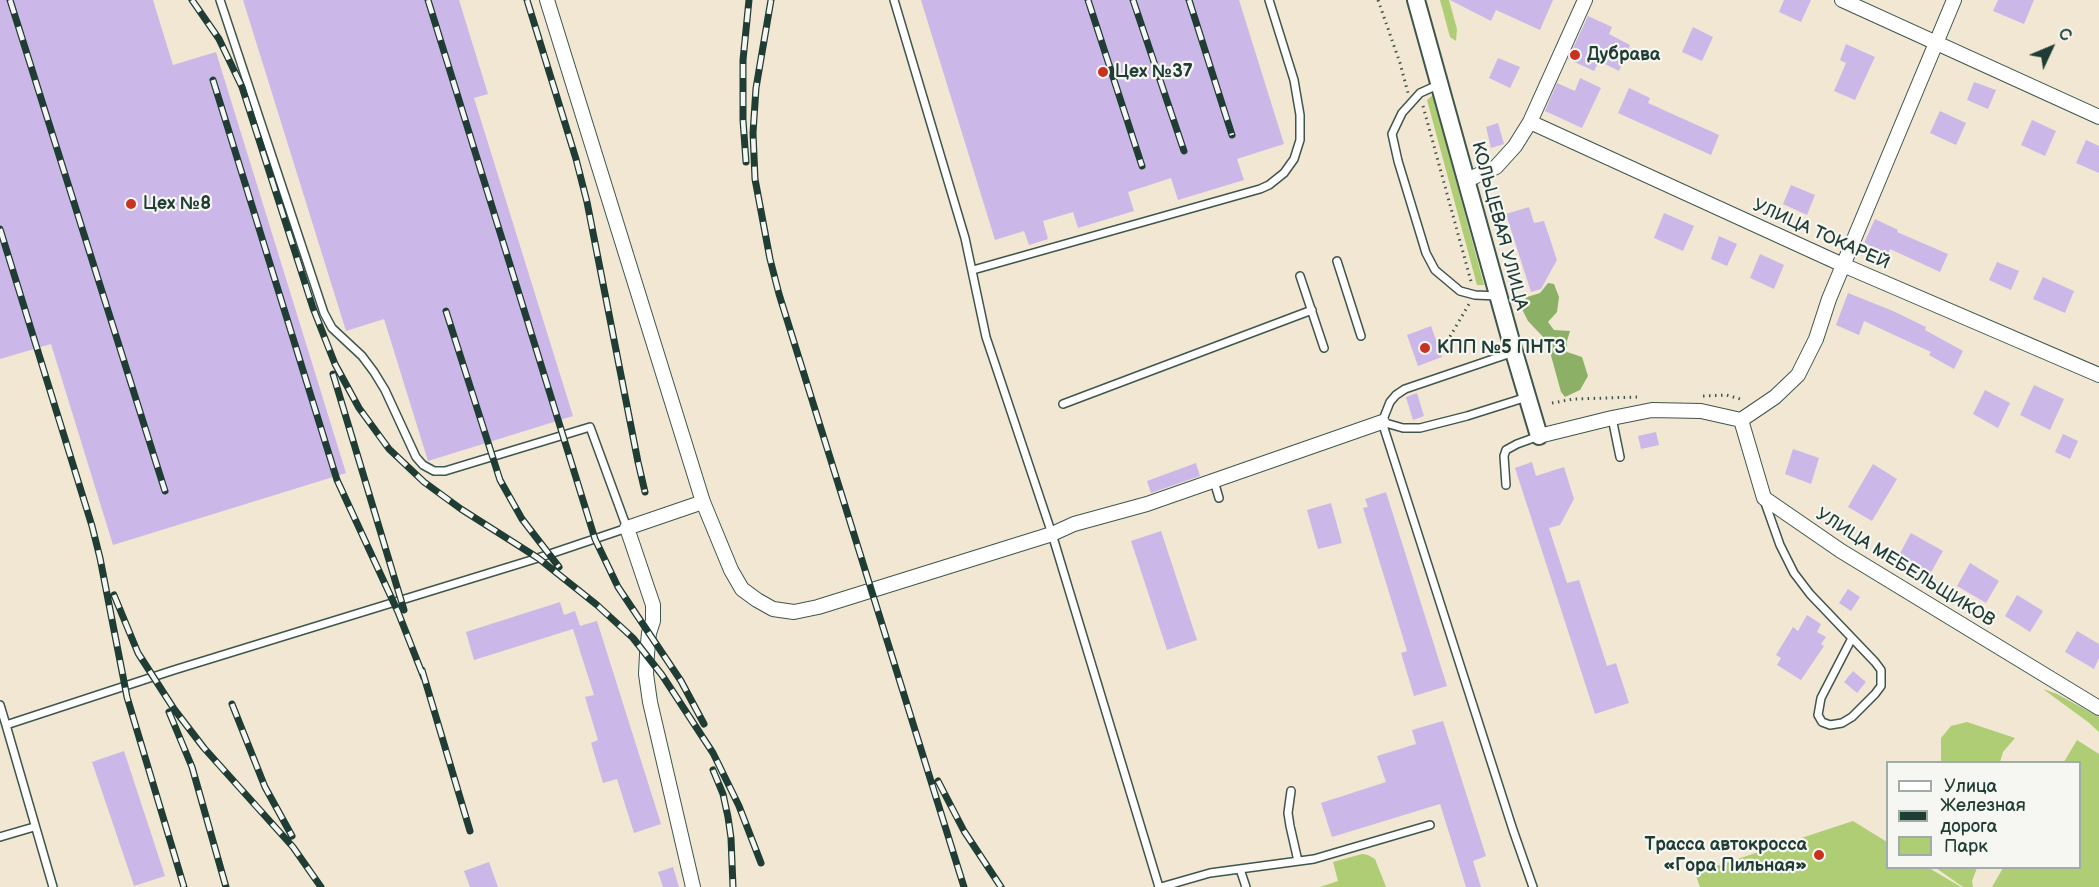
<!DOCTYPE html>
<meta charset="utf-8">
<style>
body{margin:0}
#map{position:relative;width:2099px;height:887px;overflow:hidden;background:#f1e7d2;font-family:"Balsamiq Sans",sans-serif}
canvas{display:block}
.legend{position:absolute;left:1886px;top:761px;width:195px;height:108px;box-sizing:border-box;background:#f6f6f2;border:2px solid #a0aca6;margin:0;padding:8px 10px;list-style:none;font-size:18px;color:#1f3d34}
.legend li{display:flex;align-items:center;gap:12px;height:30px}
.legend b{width:30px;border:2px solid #a0aca6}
.north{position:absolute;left:2021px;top:18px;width:60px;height:60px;-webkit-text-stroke:4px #f6f6f2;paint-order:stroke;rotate:46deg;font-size:16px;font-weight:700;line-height:24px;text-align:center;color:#1f3d34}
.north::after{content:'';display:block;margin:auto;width:21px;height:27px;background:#1f3d34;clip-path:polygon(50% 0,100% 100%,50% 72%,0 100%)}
</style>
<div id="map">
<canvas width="2099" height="887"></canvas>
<ul class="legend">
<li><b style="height:8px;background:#fff"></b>Улица</li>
<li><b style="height:8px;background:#1f3d34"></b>Железная дорога</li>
<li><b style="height:16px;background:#afcd74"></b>Парк</li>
</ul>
<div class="north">С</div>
</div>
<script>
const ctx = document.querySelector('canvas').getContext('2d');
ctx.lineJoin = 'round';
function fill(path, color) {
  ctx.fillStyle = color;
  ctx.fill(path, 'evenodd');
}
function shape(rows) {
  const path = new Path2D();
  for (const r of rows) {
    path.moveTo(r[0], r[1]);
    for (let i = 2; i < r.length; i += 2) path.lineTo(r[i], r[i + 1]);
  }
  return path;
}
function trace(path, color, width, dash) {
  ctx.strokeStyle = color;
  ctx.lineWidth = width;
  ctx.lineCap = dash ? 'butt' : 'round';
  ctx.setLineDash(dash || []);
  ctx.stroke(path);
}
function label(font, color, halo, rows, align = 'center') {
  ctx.font = font + ' "Balsamiq Sans",sans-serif';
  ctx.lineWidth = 4.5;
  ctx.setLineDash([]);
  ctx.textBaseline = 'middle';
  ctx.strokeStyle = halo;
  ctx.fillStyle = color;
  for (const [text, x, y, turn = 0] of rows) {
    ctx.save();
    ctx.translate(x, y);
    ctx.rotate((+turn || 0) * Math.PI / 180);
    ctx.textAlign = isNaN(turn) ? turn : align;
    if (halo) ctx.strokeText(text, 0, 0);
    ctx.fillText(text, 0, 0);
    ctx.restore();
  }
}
const green = shape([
 [1440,0,1449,0,1457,29,1456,41,1450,37],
 [1433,95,1484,285,1477,285,1427,100],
 [2043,689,2057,694,2099,717,2099,732,2088,722],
 [1967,722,2015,738,2003,752,2000,762,1941,762,1941,738,1951,726],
 [2077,740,2099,754,2099,887,1992,887,2003,868,2080,868,2080,762,2064,762],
 [1853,821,1887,842,1888,868,1929,868,1961,887,1700,887,1695,873],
 [1362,854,1368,855,1375,859,1386,887,1320,887,1338,881,1333,862],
 [1936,868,1977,868,1972,881,1973,887,1963,887]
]);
const forest = shape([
 [1548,283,1554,284,1559,297,1557,312,1548,322,1554,330,1570,331,1567,341,1567,352,1582,357,1588,376,1580,390,1565,397,1561,392,1547,341,1528,321,1522,309,1522,302,1527,297,1540,293]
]);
const building = shape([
 [0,0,153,0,173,65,216,52,346,473,113,545,51,344,0,359],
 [243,0,459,0,488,94,474,98,573,416,428,461,384,319,346,331],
 [921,0,1239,0,1284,144,1237,159,1244,180,1178,200,1171,178,1128,192,1134,211,1078,228,1073,212,1043,221,1048,239,1029,245,1024,231,995,240],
 [1450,0,1553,0,1540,30,1496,10,1491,21],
 [1784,0,1811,0,1801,22,1779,12],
 [1998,0,2034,0,2024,24,1993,11],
 [1588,16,1612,27,1609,34,1630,45,1619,71,1599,61,1594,71,1568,59],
 [1693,27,1713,37,1702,61,1682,52],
 [1846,44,1875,57,1855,100,1834,91,1846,63,1840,60],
 [1498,58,1520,67,1510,88,1489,78],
 [1580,78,1601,88,1582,128,1545,111,1557,83,1575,91],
 [1974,82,1996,90,1988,109,1967,100],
 [1629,88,1650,98,1648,103,1719,135,1711,155,1618,113],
 [1940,111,1966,123,1956,145,1930,133],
 [2032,120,2056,131,2045,156,2021,145],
 [1498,123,1504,144,1491,148,1486,127],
 [2086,140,2099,146,2099,173,2076,163],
 [1791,185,1815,195,1807,215,1783,204],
 [1529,207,1534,223,1544,221,1557,260,1541,289,1531,292,1506,214],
 [1664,213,1694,226,1683,251,1654,238],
 [1875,219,1898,230,1897,232,1948,254,1940,272,1890,249,1888,254,1864,243],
 [1719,236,1737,244,1727,266,1711,259],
 [1760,254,1784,265,1774,289,1750,278],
 [1997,262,2019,271,2011,290,1989,280],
 [2043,277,2074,291,2065,313,2033,299],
 [1848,293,1893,311,1926,327,1925,330,1963,351,1954,369,1929,355,1931,352,1864,321,1859,335,1836,325],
 [1431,326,1442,357,1418,366,1407,335],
 [2034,385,2064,399,2050,430,2020,415],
 [1985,390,2010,403,1998,428,1973,414],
 [1417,393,1424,416,1413,420,1406,397],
 [1656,432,1659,445,1641,449,1638,436],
 [2063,434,2078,441,2070,459,2055,452],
 [1793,449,1819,458,1811,484,1785,474],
 [1532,462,1536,476,1564,467,1574,499,1560,525,1549,528,1567,583,1579,580,1607,666,1616,663,1629,703,1595,714,1515,468],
 [1196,463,1200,476,1151,493,1147,481],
 [1873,464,1897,479,1872,521,1848,507],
 [1386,492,1447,686,1414,696,1401,653,1407,651,1363,508,1368,507,1365,499],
 [1331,503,1342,543,1318,549,1307,510],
 [1161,531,1197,640,1167,650,1131,541],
 [1911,533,1943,551,1930,574,1899,555],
 [1970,563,1999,581,1986,603,1957,586],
 [1848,589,1860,597,1851,611,1839,603],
 [2017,595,2043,611,2030,632,2005,616],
 [560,602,564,615,575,611,580,626,597,621,661,824,634,833,617,779,603,783,591,743,598,740,585,697,594,695,573,629,474,660,466,632],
 [1807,615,1821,624,1817,632,1826,637,1821,644,1824,646,1801,680,1777,665,1781,658,1776,655,1793,627,1798,631],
 [2077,631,2099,644,2099,658,2094,669,2065,652],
 [1853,671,1866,682,1857,693,1844,682],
 [1443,721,1486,856,1473,861,1481,887,1466,887,1440,804,1332,837,1321,803,1386,782,1377,756,1416,744,1412,730],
 [124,751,165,876,134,886,92,762],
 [489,862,498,887,470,887,464,871],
 [673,867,679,887,663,887,658,872]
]);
const path = shape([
 [1378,0,1400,63,1408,93],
 [1423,106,1472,285],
 [1444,347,1469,304],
 [1703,396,1726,395,1744,400],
 [1552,403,1574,399,1637,397]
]);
const service = shape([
 [894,0,965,238,986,337,1052,534,1159,887],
 [1440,84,1420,93,1402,113,1392,134,1398,161,1426,253,1435,270,1460,291,1475,295,1498,296],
 [1337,261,1361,336],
 [973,270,1260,189,1269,185,1284,173,1294,159,1300,140,1300,115,1294,80,1269,0],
 [1300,276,1324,348],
 [1514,352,1405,389,1396,395,1390,402,1382,422,1513,830,1533,887],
 [1063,404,1312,310],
 [1612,418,1620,457],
 [1382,422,1403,428,1420,428,1467,416,1527,397],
 [1214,481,1219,498],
 [1506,485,1504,456,1506,450,1517,444,1539,436],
 [1764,500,1780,545,1794,573,1810,594,1852,638,1875,662,1881,670,1881,686,1875,694,1852,717,1842,723,1830,725,1822,722,1818,715,1821,698,1852,638],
 [0,705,6,725],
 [1291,791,1288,813,1290,826,1298,861],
 [0,837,34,827],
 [1240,869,1246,887],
 [53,887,6,725,174,670,538,558,627,528,590,427,445,471,434,471,423,465,416,457,385,390,374,372,362,356,332,328,324,313,220,0],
 [1161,887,1210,873,1314,859,1430,825]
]);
const minor = shape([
 [547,0,703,502,731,570,742,589,757,600,773,609,794,612,818,607,1052,534,1074,524,1147,504,1382,422],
 [1842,0,2099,117],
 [1530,122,1843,265,2099,375],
 [1467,180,1496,167,1515,146,1530,122,1585,0],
 [1741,420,1775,397,1798,375,1816,339,1829,299,1954,0],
 [1741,420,1764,498,1841,551,2099,708],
 [1539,436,1612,418,1652,410,1701,411,1741,420],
 [693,887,650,702,646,674,647,654,649,633,653,621,653,605,627,528,703,502]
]);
const tertiary = shape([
 [1416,0,1514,352,1539,436]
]);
const rail = shape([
 [10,0,165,491],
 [192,0,219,39,242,87,313,308,335,364,359,408,389,449,424,482,461,509,538,558,597,605,633,638,662,675,713,753,739,806,761,863],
 [428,0,595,539,618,587,681,681,704,724],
 [527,0,576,159,587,202,638,462,645,492],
 [771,0,756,88,753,133,755,179,770,259,779,294,964,887],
 [1088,0,1142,166],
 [1133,0,1184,151],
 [1189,0,1232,135],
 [213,80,337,480,398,612,424,678],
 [746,162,743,120,743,60,749,0],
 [0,229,92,526,100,558,127,697,184,887],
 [446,311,500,480,522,519,559,567],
 [333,374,404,610],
 [114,595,138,653,174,709,204,748,293,847,321,887],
 [422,670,470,831],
 [232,704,265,787,292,836],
 [169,712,192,767,226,887],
 [713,770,723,794,728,817,731,838,733,887],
 [938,781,964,831,1001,887]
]);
const markers = [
 [1575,55,6,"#c8321e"],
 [1103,72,6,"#c8321e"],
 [131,204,6,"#c8321e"],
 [1425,348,6,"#c8321e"],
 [1819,855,6,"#c8321e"]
];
const poiNames = [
 ["Дубрава",1587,55],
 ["Цех №37",1115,72],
 ["Цех №8",143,204],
 ["КПП №5 ПНТЗ",1437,348],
 ["Трасса автокросса",1807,845,"right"],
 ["«Гора Пильная»",1807,866,"right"]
];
const streetNames = [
 ["КОЛЬЦЕВАЯ УЛИЦА",1499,226,75],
 ["УЛИЦА ТОКАРЕЙ",1821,235,24],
 ["УЛИЦА МЕБЕЛЬЩИКОВ",1905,568,32]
];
fill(green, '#afcd74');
fill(forest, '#8bb066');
fill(building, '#cbb8e8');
trace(service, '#3e564c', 10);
trace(minor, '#3e564c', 16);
trace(tertiary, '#3e564c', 20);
trace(path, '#3e564c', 3, [1.5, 4.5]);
trace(service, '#fff', 7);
trace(minor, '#fff', 14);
trace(tertiary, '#fff', 16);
trace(rail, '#1f3d34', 7);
trace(rail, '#f6f6f2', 4.5, [14]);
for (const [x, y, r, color] of markers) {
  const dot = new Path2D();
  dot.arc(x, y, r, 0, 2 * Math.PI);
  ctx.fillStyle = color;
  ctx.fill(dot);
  trace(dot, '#f6f6f2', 2);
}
label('bold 18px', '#1f3d34', '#f6f6f2', poiNames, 'left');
label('18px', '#1f3d34', '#f6f6f2', streetNames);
</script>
